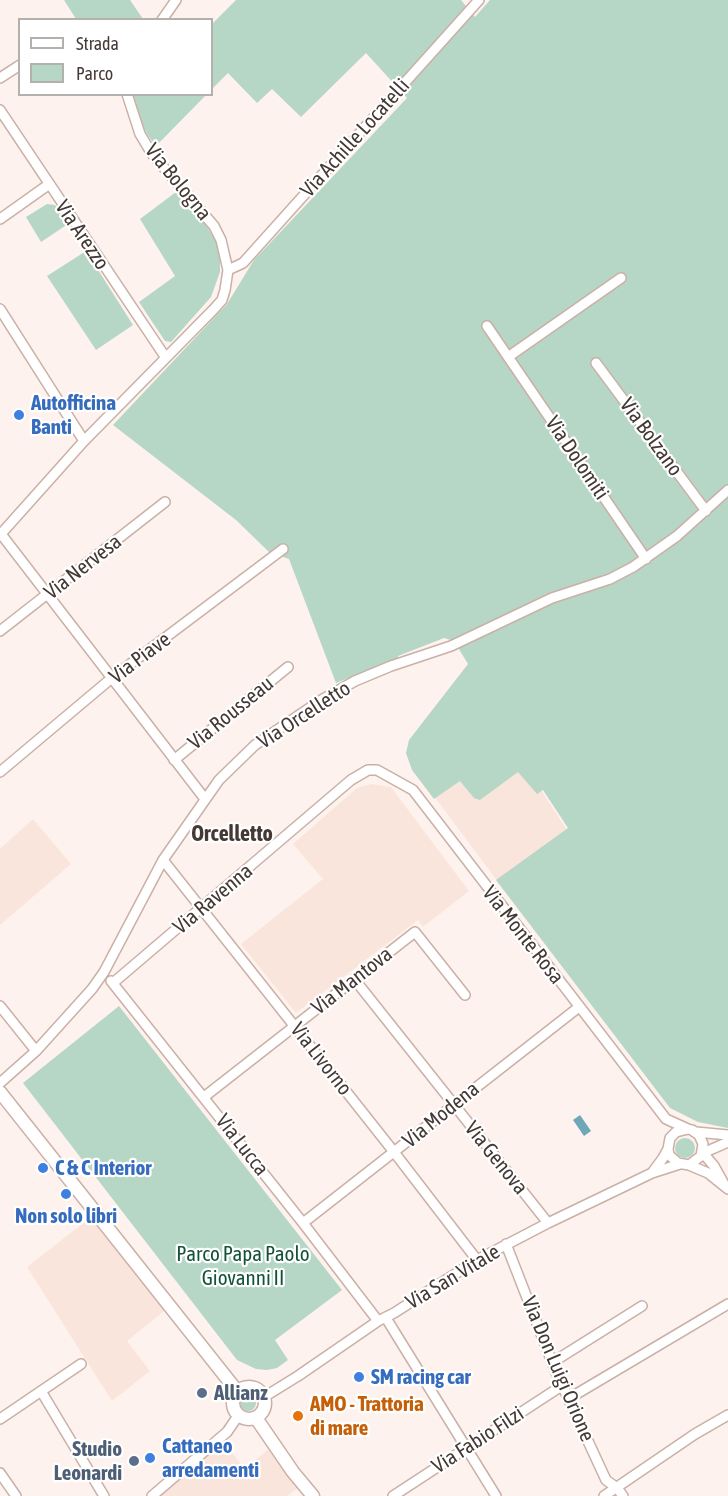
<!DOCTYPE html>
<style>
body{margin:0}
#map{position:relative;width:728px;height:1496px;overflow:hidden;background:#fef2ee;font-family:"Asap Condensed",sans-serif}
canvas{display:block}
.legend{position:absolute;left:18px;top:18px;width:195px;height:78px;box-sizing:border-box;background:#fff;border:2px solid #b4b0ae;margin:0;padding:8px 10px;list-style:none;font-size:18px;color:#443935}
.legend li{display:flex;align-items:center;gap:12px;height:30px}
.legend b{width:30px;border:2px solid #b4b0ae}
</style>
<div id="map">
<canvas width="728" height="1496"></canvas>
<ul class="legend">
<li><b style="height:8px;background:#fff"></b>Strada</li>
<li><b style="height:16px;background:#b6d6c6"></b>Parco</li>
</ul>
</div>
<script>
const ctx = document.querySelector('canvas').getContext('2d');
ctx.lineJoin = 'round';
function fill(path, color) {
  ctx.fillStyle = color;
  ctx.fill(path, 'evenodd');
}
function shape(rows) {
  const path = new Path2D();
  for (const r of rows) {
    if (r.length === 3) {
      path.moveTo(r[0] + r[2], r[1]);
      path.arc(r[0], r[1], r[2], 0, 2 * Math.PI);
      continue;
    }
    path.moveTo(r[0], r[1]);
    for (let i = 2; i < r.length; i += 2) path.lineTo(r[i], r[i + 1]);
  }
  return path;
}
function trace(path, color, width, dash) {
  ctx.strokeStyle = color;
  ctx.lineWidth = width;
  ctx.lineCap = dash ? 'butt' : 'round';
  ctx.setLineDash(dash || []);
  ctx.stroke(path);
}
function label(font, color, halo, rows, align = 'center') {
  ctx.font = font + ' "Asap Condensed",sans-serif';
  ctx.lineWidth = 4.5;
  ctx.setLineDash([]);
  ctx.textBaseline = 'middle';
  ctx.strokeStyle = halo;
  ctx.fillStyle = color;
  for (const [text, x, y, turn = 0] of rows) {
    ctx.save();
    ctx.translate(x, y);
    ctx.rotate((+turn || 0) * Math.PI / 180);
    ctx.textAlign = isNaN(turn) ? turn : align;
    if (halo) ctx.strokeText(text, 0, 0);
    ctx.fillText(text, 0, 0);
    ctx.restore();
  }
}
const built = shape([
 [508,749,536,792,541,790,567,830,538,915,528,922,433,795],
 [371,784,391,787,469,891,423,927,418,920,296,1013,241,944,323,879,293,844,357,788],
 [33,819,71,864,0,925,0,849],
 [95,1214,169,1307,127,1341,150,1371,112,1401,27,1267],
 [222,1439,244,1469,274,1445,302,1485,287,1496,154,1496]
]);
const green = shape([
 [64,0,130,0,143,19,76,19],
 [236,0,461,0,475,17,490,0,728,0,728,1128,698,1122,670,1108,496,880,568,828,543,790,537,794,518,772,480,800,474,798,460,781,434,799,412,770,406,753,409,740,468,664,454,641,444,638,398,656,398,659,336,683,289,559,269,552,236,520,113,425,227,304,254,260,407,98,366,53,301,117,272,89,257,103,228,73,212,89,212,24],
 [124,95,206,95,156,146,149,137],
 [176,192,204,222,217,243,220,256,220,272,211,297,171,342,165,341,139,302,175,276,140,219],
 [47,204,55,205,68,224,41,242,26,217],
 [86,251,133,325,96,350,47,276],
 [119,1006,342,1290,275,1340,288,1360,277,1368,267,1370,256,1369,237,1360,23,1083],
 [685,1148,10],
 [248,1403,8]
]);
const water = shape([
 [580,1115,591,1131,584,1136,573,1120]
]);
const minor = shape([
 [162,20,176,0],
 [0,78,20,65],
 [0,110,166,358],
 [0,219,48,185],
 [228,270,243,263,479,0],
 [0,309,84,441],
 [487,326,646,559],
 [508,357,621,278],
 [596,363,706,511],
 [1,534,205,799],
 [0,535,84,441,213,310,222,300,225,290,228,270,221,240,214,226,152,154,140,134,127,94],
 [0,631,165,502],
 [174,760,288,667],
 [0,772,113,677,283,549],
 [163,860,394,1152,477,1260],
 [355,980,548,1223],
 [111,981,303,1223,378,1321],
 [113,983,351,780,368,770,377,770,413,790,666,1119,688,1129],
 [0,1006,36,1051],
 [0,1083,36,1051,92,989,104,972,163,860,219,780,255,745,323,699,355,681,391,666,451,646,552,598,610,579,633,567,677,536,728,490],
 [204,1097,415,932,465,995],
 [696,1132,728,1135],
 [689,1165,708,1173,728,1189],
 [652,1173,663,1158,668,1149,670,1138,676,1132,688,1129,692,1130,699,1135,703,1144,701,1156,689,1165,678,1163,669,1155,668,1149],
 [724,1184,714,1166,703,1153,728,1142],
 [303,1223,579,1007],
 [506,1244,556,1372,606,1480,617,1488,623,1496],
 [386,1318,496,1496],
 [553,1362,642,1306],
 [41,1391,104,1496],
 [264,1397,298,1376,378,1321,394,1313,477,1260,548,1223,652,1173,680,1164],
 [568,1399,728,1304],
 [0,1419,81,1364],
 [0,1473,16,1496],
 [152,1496,227,1432,238,1416],
 [393,1496,563,1385],
 [604,1496,695,1434,728,1415]
]);
const tertiary = shape([
 [0,1092,237,1391],
 [249,1403,16],
 [256,1418,293,1472,313,1496]
]);
const markers = [
 [19,415,6,"#3f7fe0"],
 [43,1168,6,"#3f7fe0"],
 [66,1194,6,"#3f7fe0"],
 [359,1377,6,"#3f7fe0"],
 [202,1393,6,"#5c6f8a"],
 [298,1416,6,"#e8710a"],
 [150,1458,6,"#3f7fe0"],
 [134,1461,6,"#5c6f8a"]
];
const streetNames = [
 ["Via Achille Locatelli",355,138,-48],
 ["Via Bologna",178,182,51],
 ["Via Arezzo",82,235,56],
 ["Via Bolzano",651,437,54],
 ["Via Dolomiti",577,458,56],
 ["Via Nervesa",83,567,-38],
 ["Via Piave",140,658,-37],
 ["Via Rousseau",231,713,-39],
 ["Via Orcelletto",304,715,-33],
 ["Via Ravenna",213,899,-40],
 ["Via Monte Rosa",523,935,52],
 ["Via Mantova",352,981,-38],
 ["Via Livorno",321,1059,52],
 ["Via Modena",441,1115,-39],
 ["Via Lucca",242,1145,52],
 ["Via Genova",496,1158,51],
 ["Via San Vitale",453,1277,-31],
 ["Via Don Luigi Orione",558,1369,67],
 ["Via Fabio Filzi",478,1440,-33]
];
const shopNames = [
 ["Autofficina",31,403],
 ["Banti",31,427],
 ["C & C Interior",55,1168],
 ["Non solo libri",66,1216,"center"],
 ["SM racing car",371,1377],
 ["Cattaneo",162,1446],
 ["arredamenti",162,1470]
];
const parkNames = [
 ["Parco Papa Paolo",243,1254],
 ["Giovanni II",243,1278]
];
const serviceNames = [
 ["Allianz",214,1393],
 ["Studio",122,1449,"right"],
 ["Leonardi",122,1473,"right"]
];
const foodNames = [
 ["AMO - Trattoria",310,1404],
 ["di mare",310,1428]
];
const neighbourhoodNames = [
 ["Orcelletto",232,834]
];
fill(built, '#fae5dc');
fill(green, '#b6d6c6');
fill(water, '#6ea8b8');
trace(minor, '#cab0a6', 12);
trace(tertiary, '#cab0a6', 15);
trace(minor, '#fff', 9);
trace(tertiary, '#fff', 12);
for (const [x, y, r, color] of markers) {
  const dot = new Path2D();
  dot.arc(x, y, r, 0, 2 * Math.PI);
  ctx.fillStyle = color;
  ctx.fill(dot);
  trace(dot, '#fff', 2);
}
label('21px', '#443935', '#fff', streetNames);
label('bold 21px', '#366cbe', '#fff', shopNames, 'left');
label('21px', '#12523a', '#fff', parkNames);
label('bold 21px', '#4e5e75', '#fff', serviceNames, 'left');
label('bold 21px', '#c56008', '#fff', foodNames, 'left');
label('bold 22px', '#443935', '#fff', neighbourhoodNames);
</script>
